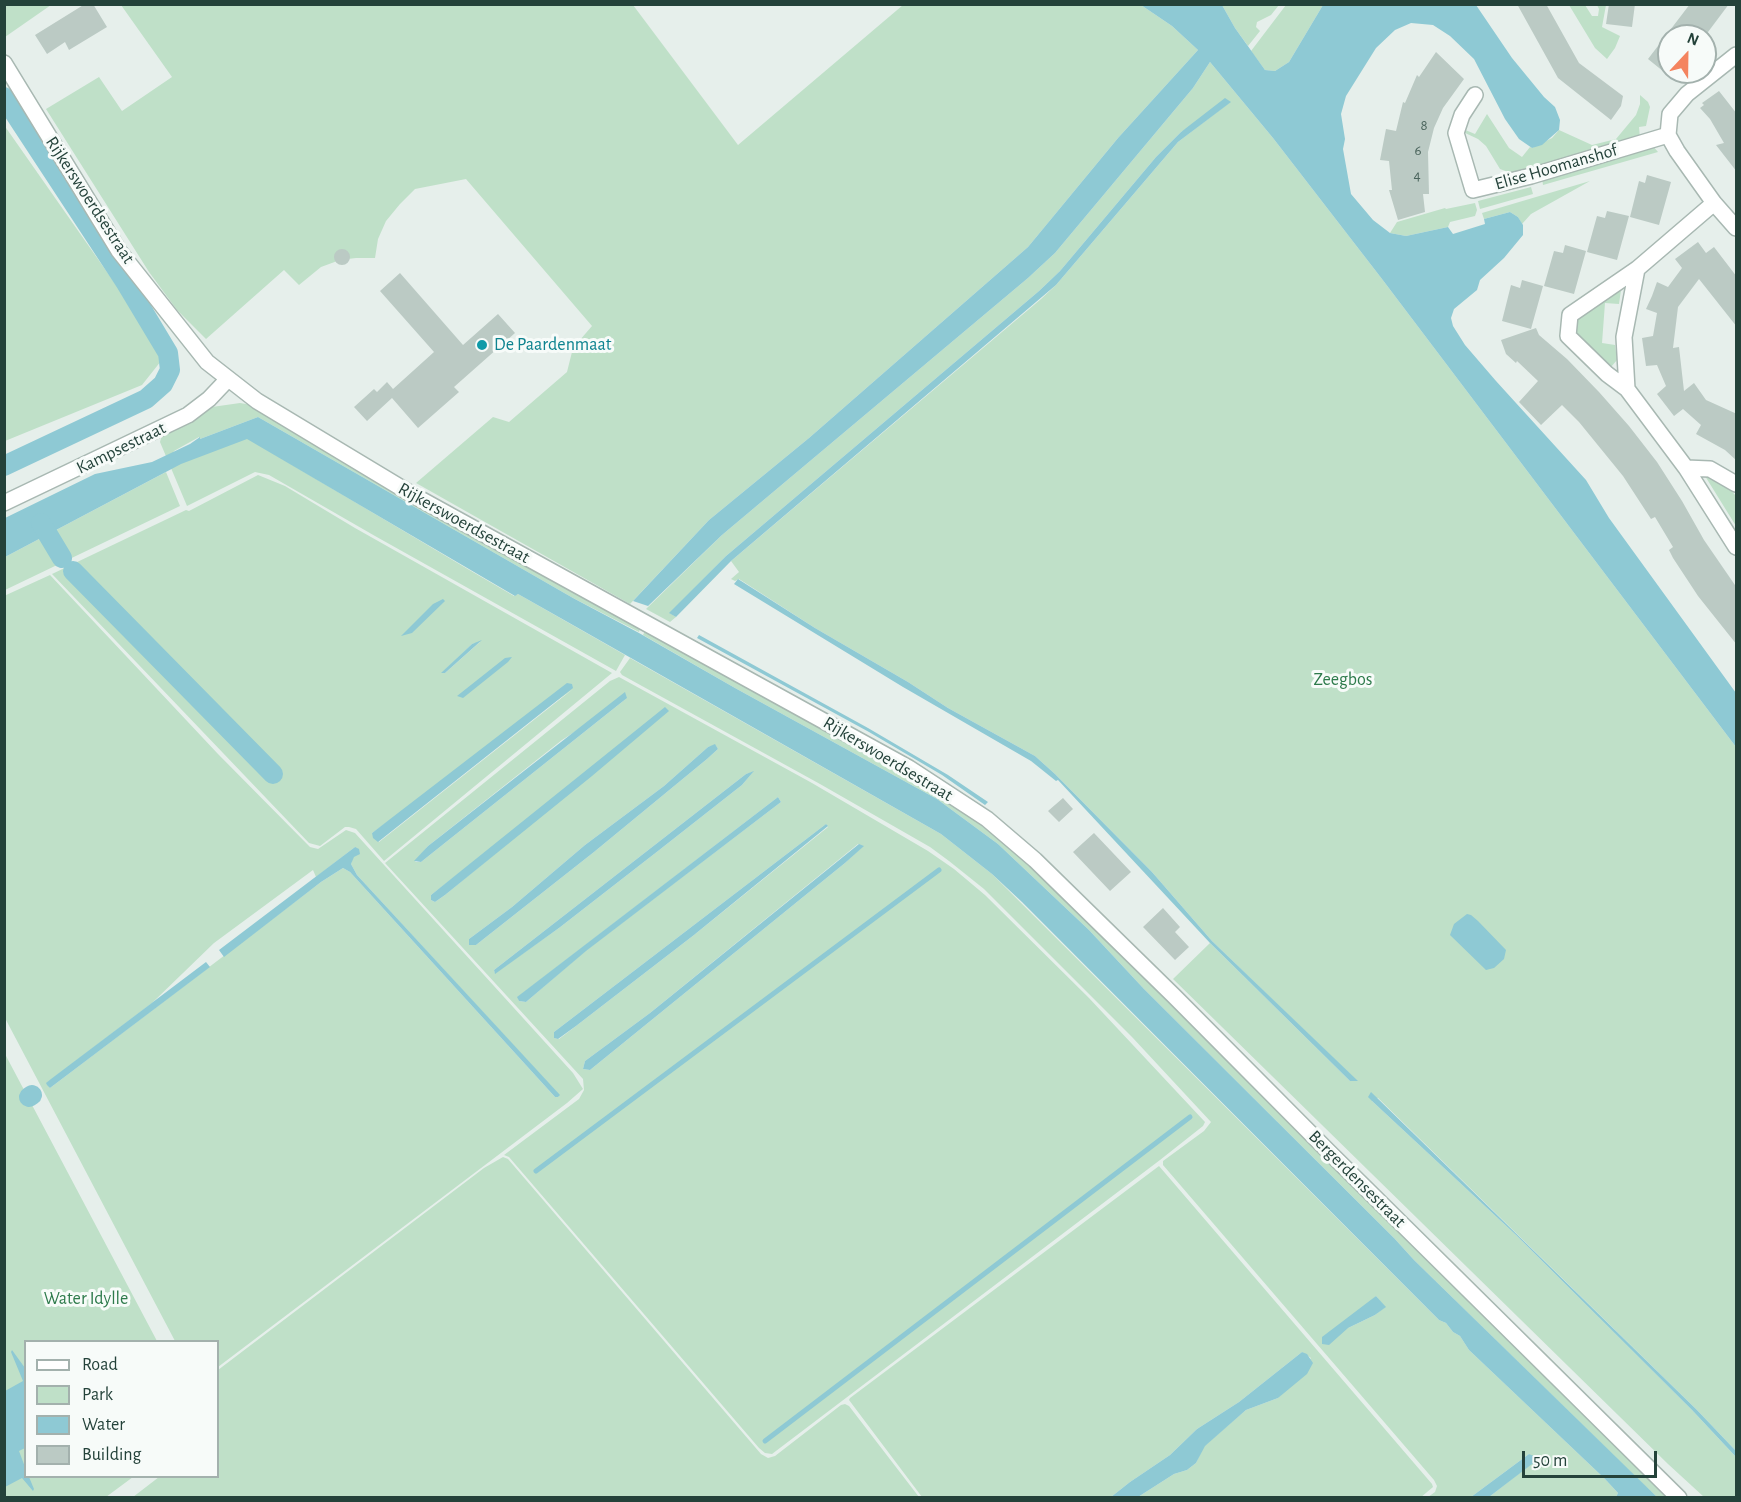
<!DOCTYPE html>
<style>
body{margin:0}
#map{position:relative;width:1741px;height:1502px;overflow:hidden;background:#e6efeb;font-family:"Alegreya Sans",sans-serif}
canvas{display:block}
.frame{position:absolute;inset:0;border:6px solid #24423a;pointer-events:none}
.legend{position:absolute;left:24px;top:1340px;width:195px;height:138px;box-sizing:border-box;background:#f7fbf9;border:2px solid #a3b1ad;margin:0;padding:8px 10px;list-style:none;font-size:18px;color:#24423a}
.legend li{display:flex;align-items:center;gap:12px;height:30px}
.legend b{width:30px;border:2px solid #a3b1ad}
.north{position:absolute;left:1657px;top:24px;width:60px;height:60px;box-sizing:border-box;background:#f7fbf9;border:2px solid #a3b1ad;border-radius:50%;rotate:22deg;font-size:16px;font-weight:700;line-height:24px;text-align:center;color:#24423a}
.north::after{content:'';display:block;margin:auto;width:21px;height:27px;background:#f4845f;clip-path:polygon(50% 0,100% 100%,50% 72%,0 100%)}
.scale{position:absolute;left:1522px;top:1451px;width:135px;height:27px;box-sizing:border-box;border:3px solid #24423a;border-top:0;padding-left:8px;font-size:18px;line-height:21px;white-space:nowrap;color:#24423a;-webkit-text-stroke:4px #f7fbf9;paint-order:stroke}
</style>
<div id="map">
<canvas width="1741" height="1502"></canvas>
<div class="frame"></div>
<ul class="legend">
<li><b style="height:8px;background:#fff"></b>Road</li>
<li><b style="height:16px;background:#bfe0c8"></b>Park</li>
<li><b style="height:16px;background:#8ec9d4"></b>Water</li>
<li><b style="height:16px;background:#bbcac4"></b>Building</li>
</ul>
<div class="north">N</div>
<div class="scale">50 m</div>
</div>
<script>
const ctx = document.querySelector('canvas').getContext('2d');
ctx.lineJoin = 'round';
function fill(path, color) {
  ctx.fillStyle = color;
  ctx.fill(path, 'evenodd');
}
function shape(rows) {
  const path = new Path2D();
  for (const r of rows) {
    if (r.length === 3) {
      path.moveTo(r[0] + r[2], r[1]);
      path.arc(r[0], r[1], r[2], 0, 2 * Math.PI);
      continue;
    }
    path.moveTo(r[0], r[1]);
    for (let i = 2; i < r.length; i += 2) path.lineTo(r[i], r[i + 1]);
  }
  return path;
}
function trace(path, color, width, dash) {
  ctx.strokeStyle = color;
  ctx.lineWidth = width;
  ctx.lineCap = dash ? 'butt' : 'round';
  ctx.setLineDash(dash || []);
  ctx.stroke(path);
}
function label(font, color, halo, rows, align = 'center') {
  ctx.font = font + ' "Alegreya Sans",sans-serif';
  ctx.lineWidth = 6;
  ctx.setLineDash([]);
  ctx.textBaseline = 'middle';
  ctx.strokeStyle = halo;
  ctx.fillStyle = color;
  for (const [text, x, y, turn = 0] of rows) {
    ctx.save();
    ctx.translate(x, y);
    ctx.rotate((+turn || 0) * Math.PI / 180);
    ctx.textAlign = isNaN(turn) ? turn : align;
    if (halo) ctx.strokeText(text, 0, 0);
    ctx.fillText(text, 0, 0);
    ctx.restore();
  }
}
const green = shape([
 [5,4,51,4,51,5,5,37],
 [121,5,633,5,738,145,903,5,1141,5,1172,26,1198,50,1118,138,1028,247,809,438,709,520,630,604,416,483,493,417,509,422,567,372,573,348,592,326,466,179,415,189,400,204,386,221,378,239,375,258,356,258,340,260,321,267,299,285,284,270,206,339,177,310,149,272,46,109,99,77,122,111,172,77],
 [1222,5,1279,5,1271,15,1257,22,1256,27,1260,31,1248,46,1235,28],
 [1286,5,1323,5,1289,62,1275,71,1265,70,1251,51],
 [1569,5,1585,5,1592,16,1598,16,1599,9,1597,5,1606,5,1602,27,1620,36,1615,48,1607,59,1595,48],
 [1210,62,1273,138,1382,279,1736,747,1736,1451,1697,1410,1378,1098,1372,1101,1516,1235,1692,1410,1736,1457,1736,1497,1704,1497,1668,1464,1173,979,1210,943,1350,1081,1357,1081,1212,941,1152,872,1055,774,1035,756,948,708,908,682,815,628,739,579,735,581,731,579,739,572,731,561,1041,299,1056,285,1178,142,1230,102,1181,132,1156,157,1060,271,1039,291,726,556,670,613,676,617,670,622,646,609,722,535,1028,278,1055,253,1193,88],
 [1640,95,1648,102,1650,107,1646,126,1639,127,1640,138,1520,174,1508,172,1500,169,1486,146,1478,139,1463,132,1463,129,1475,134,1487,114,1509,148,1522,157,1530,147,1532,148,1552,138,1559,130,1592,145,1616,139,1636,115,1640,104],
 [4,125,149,332,161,361,142,385,5,441],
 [1653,146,1658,152,1543,185,1542,178],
 [1590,181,1531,214,1522,224,1518,217,1510,212,1484,219,1482,213],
 [1531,187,1533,194,1480,209,1478,201],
 [1475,203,1477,210,1475,216,1450,222,1448,227,1406,236,1390,233,1397,222,1445,208,1446,209],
 [1620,287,1621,290,1619,304,1605,303,1602,343,1615,345,1617,360,1611,367,1607,365,1575,335,1571,323],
 [240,403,252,405,640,629,639,632,573,598,258,417,200,439,199,437,174,451,172,455,247,438,466,568,514,596,518,594,625,655,616,671,375,536,269,475,255,472,187,506,160,442,162,435,212,407],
 [166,472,180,506,5,590,5,557],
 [258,475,285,486,355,528,612,673,384,861,356,829,349,827,345,827,320,846,309,843,52,574,186,510,189,511],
 [73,571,81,573,275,774,271,777,100,606,73,577],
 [480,642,445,673,442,673,472,644],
 [573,689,379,842,372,833],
 [1705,476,1718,476,1736,496,1736,526],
 [50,575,218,754,310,847,318,849,346,830,355,833,573,1073,583,1089,567,1103,218,1367,218,1342,175,1341,5,1018,4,596],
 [355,847,351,864,357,875,559,1095,558,1097,555,1097,350,872,343,868,321,882,50,1088,47,1083,152,1003,214,943,313,870,316,877],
 [645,631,880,760,936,793,973,819,1019,855,1110,943,1447,1280,1670,1497,1657,1497,1643,1484,1414,1260,1394,1238,1144,989,1089,930,998,844,937,799,735,688,643,635],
 [630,658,941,834,992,874,1439,1320,1446,1323,1453,1332,1460,1336,1469,1350,1605,1479,1618,1493,1616,1497,1489,1497,1535,1461,1529,1454,1471,1497,1428,1497,1435,1492,1437,1486,1434,1480,1163,1165,1163,1161,1204,1131,1211,1122,1132,1037,984,889,949,861,930,847,820,784,622,675,620,672],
 [1376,1296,1385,1307,1375,1315,1348,1328],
 [619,677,812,783,928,851,954,869,985,895,1089,998,1205,1122,1203,1126,1160,1160,772,1454,765,1453,759,1448,509,1157,504,1155,579,1099,584,1090,583,1079,385,863,610,681],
 [627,698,421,862,415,862,428,846,562,740],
 [669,710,445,895,435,902,431,900,431,895],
 [715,745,718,749,707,759,594,852,476,945,470,945,469,939,512,907,585,845,664,786,708,747],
 [753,772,742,785,658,851,559,928,495,973,494,970,746,774],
 [778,797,781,802,585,951,526,1002,519,1001,518,997],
 [826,824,828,827,694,935,576,1026,559,1039,554,1038,554,1032],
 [858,844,863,846,845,863,590,1070,583,1069,585,1061,650,1013],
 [5,1054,157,1341,26,1342,26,1476,133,1477,106,1497,5,1497],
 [503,1157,508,1159,761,1454,768,1458,775,1456,841,1405,845,1404,849,1406,919,1497,133,1497,159,1477,218,1476,218,1370,484,1168],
 [1159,1166,1432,1484,1433,1487,1420,1498,1138,1497,1174,1474,1187,1470,1196,1463,1204,1446,1246,1410,1278,1398,1311,1358,1302,1352,1239,1402,1197,1429,1170,1455,1130,1482,1111,1497,922,1497,849,1400,850,1398]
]);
const water = shape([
 [1141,5,1222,5,1235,28,1265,70,1275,71,1289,62,1323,5,1476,5,1512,58,1544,97,1555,107,1560,120,1559,130,1542,145,1532,148,1519,139,1505,119,1474,59,1450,36,1433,25,1411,23,1395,30,1376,48,1346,96,1341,114,1345,139,1343,149,1351,194,1373,220,1390,233,1406,236,1448,227,1453,234,1485,224,1484,219,1510,212,1518,217,1523,225,1523,235,1504,258,1480,280,1477,290,1454,309,1451,318,1453,326,1465,345,1496,381,1586,480,1609,518,1736,693,1736,747,1382,279,1273,138,1210,62,1193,88,1055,253,1028,278,722,535,648,606,633,601,709,520,809,438,1028,247,1118,138,1198,50,1172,26],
 [1225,98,1231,102,1178,142,1056,285,731,561,676,617,669,613,726,556,1039,291,1060,271,1156,157,1181,132],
 [258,417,573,598,639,633,735,688,937,799,998,844,1089,930,1144,989,1394,1238,1414,1260,1657,1497,1616,1497,1618,1493,1605,1479,1469,1350,1460,1336,1453,1332,1446,1323,1439,1320,1022,902,992,874,941,834,564,620,518,594,515,596,247,439,181,464,5,557,5,518,95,474,152,462,190,444,200,437,200,439],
 [738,579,815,628,908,682,948,708,1035,756,1055,774,1152,872,1212,941,1358,1081,1350,1081,1210,943,1058,780,1056,781,1031,761,903,687,734,584],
 [443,599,445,601,412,633,401,636,433,604],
 [699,635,868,728,948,775,988,802,985,805,942,775,869,732,697,638],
 [482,640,445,673,441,673,472,644],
 [512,657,508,662,463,698,457,696,505,658],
 [567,683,572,684,573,688,378,842,373,838,372,833],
 [625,692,627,698,421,862,414,861,428,846],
 [665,707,669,711,592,776,445,895,435,902,431,900,431,895],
 [715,744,718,749,707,759,594,852,476,945,469,945,469,939,512,907,585,845,664,786,708,747],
 [754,771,742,785,658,851,559,928,495,974,494,970,746,774],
 [778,797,781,802,586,951,526,1002,519,1001,517,997],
 [826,824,828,826,694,935,576,1026,558,1039,554,1038,554,1032],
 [859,844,864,846,845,863,590,1070,583,1069,585,1061,650,1013],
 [355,847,359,849,360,854,354,857,351,864,357,875,560,1095,558,1097,555,1097,350,872,343,868,321,882,224,957,219,950],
 [1467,914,1471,915,1478,921,1506,950,1504,959,1494,968,1486,970,1450,935,1454,924],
 [206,962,210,967,50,1088,47,1085,46,1083,51,1079],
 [1371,1092,1697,1410,1736,1451,1736,1457,1692,1410,1516,1235,1372,1101,1368,1097],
 [1376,1296,1386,1307,1375,1315,1348,1328,1329,1345,1322,1344,1322,1337],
 [12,1350,25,1368,25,1448,19,1451,25,1467,26,1476,29,1477,34,1489,33,1491,22,1478,5,1487,5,1391,23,1381,11,1352],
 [1302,1352,1307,1354,1313,1363,1307,1374,1278,1398,1246,1410,1205,1446,1196,1463,1187,1470,1174,1474,1138,1497,1111,1497,1130,1482,1170,1455,1197,1429,1239,1402],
 [1529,1454,1536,1457,1536,1461,1489,1497,1471,1497]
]);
const stream = shape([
 [536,1171,939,870],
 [765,1441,1190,1117]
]);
const canal = shape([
 [4,97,126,283,168,353,170,370,163,384,146,399,4,466],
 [41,523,62,558],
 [73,571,273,774],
 [29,1097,32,1095]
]);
const building = shape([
 [85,4,93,4,107,27,69,50,65,42,47,54,35,35],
 [1517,4,1546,4,1579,63,1623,96,1621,106,1611,120,1558,78],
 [1609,4,1635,4,1632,27,1606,24],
 [1690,4,1729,4,1705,36,1669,36,1669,76,1648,59],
 [1436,52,1464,79,1443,108,1434,128,1428,152,1429,194,1423,194,1425,212,1398,220,1389,190,1392,190,1389,161,1380,160,1386,129,1396,131,1403,102,1405,103,1417,75,1419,77],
 [1719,91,1737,114,1737,172,1716,145,1724,143,1710,119,1700,108,1704,105,1702,103],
 [1647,175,1671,182,1659,225,1630,217,1639,181,1645,183],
 [1607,211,1629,216,1617,260,1587,252,1597,216,1605,218],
 [1698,242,1706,253,1714,247,1737,277,1737,327,1699,279,1678,307,1673,348,1679,347,1684,391,1694,383,1706,400,1737,414,1737,461,1725,450,1696,434,1701,425,1683,409,1674,416,1657,394,1666,386,1657,365,1646,366,1642,338,1653,336,1657,313,1646,309,1652,296,1657,282,1668,287,1682,268,1675,259],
 [1565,245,1586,251,1574,294,1544,286,1554,251,1563,253],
 [342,257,8],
 [400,273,463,345,498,314,515,333,454,387,459,392,418,428,392,398,367,421,354,407,374,389,377,392,387,382,393,389,434,352,380,291],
 [1522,280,1543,286,1531,329,1502,321,1511,285,1520,288],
 [1536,328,1539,335,1567,359,1599,392,1629,426,1657,462,1682,501,1704,540,1737,588,1737,645,1698,596,1673,558,1669,550,1673,547,1655,517,1651,519,1623,476,1579,422,1562,405,1541,425,1519,402,1538,381,1517,361,1516,363,1506,354,1501,340],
 [1063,798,1073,809,1059,822,1048,811],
 [1094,833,1131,872,1110,891,1073,852],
 [1163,908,1180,927,1175,932,1189,947,1175,960,1143,927]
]);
const street = shape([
 [1736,55,1687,94,1670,114,1668,135,1677,151,1714,203,1736,228],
 [4,63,119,251,207,362,257,401,413,495,909,768,987,819,1035,860,1174,996,1328,1151,1679,1498],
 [1475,95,1462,115,1456,133,1473,190,1531,176,1668,135],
 [1714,203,1637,269,1570,315,1568,336,1607,374,1627,389,1686,468,1736,547],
 [1627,389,1624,337,1637,269],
 [1686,468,1710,469,1736,484],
 [4,503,188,415,209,399,228,379]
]);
const markers = [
 [482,345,6,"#0f9aa8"]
];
const numberNames = [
 ["8",1424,125],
 ["6",1418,150],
 ["4",1417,175]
];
const streetNames = [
 ["Elise Hoomanshof",1556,167,-16],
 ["Rijkerswoerdsestraat",90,200,57],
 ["Kampsestraat",121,448,-26],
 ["Rijkerswoerdsestraat",464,523,29],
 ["Rijkerswoerdsestraat",888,759,31],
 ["Bergerdensestraat",1357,1179,45]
];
const cultureNames = [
 ["De Paardenmaat",494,345]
];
const parkNames = [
 ["Zeegbos",1343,680],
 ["Water Idylle",86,1299]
];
fill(green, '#bfe0c8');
fill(water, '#8ec9d4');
trace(stream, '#8ec9d4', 5);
trace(canal, '#8ec9d4', 20);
fill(building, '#bbcac4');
trace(street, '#a8b8b2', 18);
trace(street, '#fff', 15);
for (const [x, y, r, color] of markers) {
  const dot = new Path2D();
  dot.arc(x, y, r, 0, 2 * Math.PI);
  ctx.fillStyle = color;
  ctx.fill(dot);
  trace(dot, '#f7fbf9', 2);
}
label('15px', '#4a645c', null, numberNames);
label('18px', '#24423a', '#f7fbf9', streetNames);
label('18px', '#0d838f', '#f7fbf9', cultureNames, 'left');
label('18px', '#2d7a4b', '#f7fbf9', parkNames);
</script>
